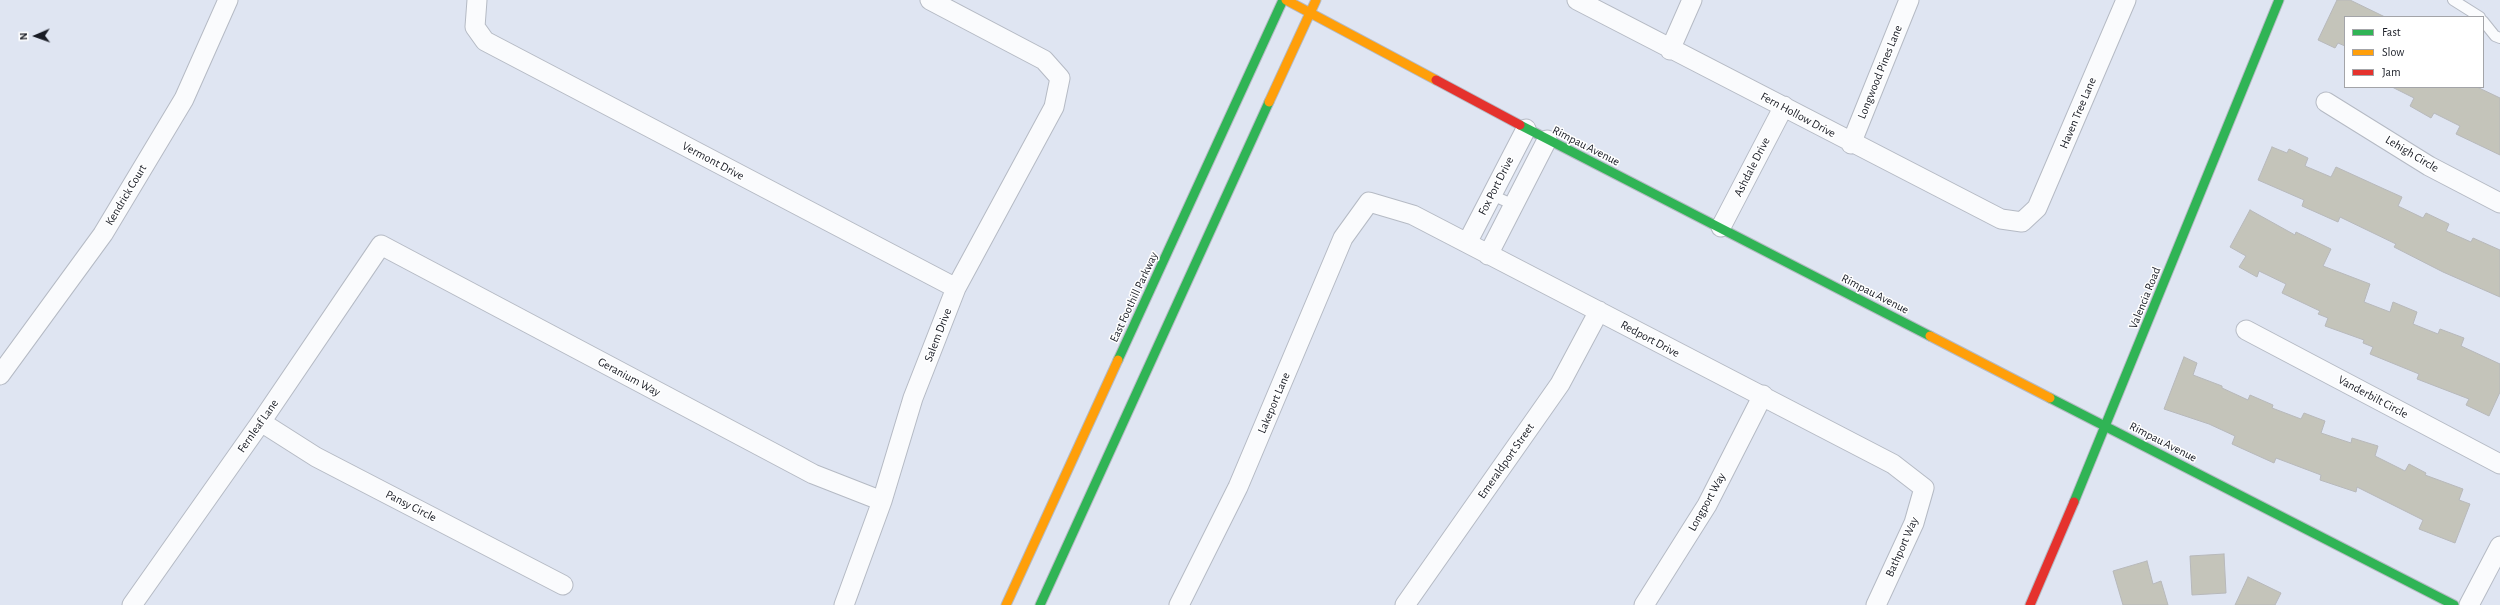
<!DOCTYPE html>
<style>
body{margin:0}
#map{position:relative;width:2500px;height:605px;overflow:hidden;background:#dfe5f2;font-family:"Alegreya Sans",sans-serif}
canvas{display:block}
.legend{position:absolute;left:2344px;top:16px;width:140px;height:72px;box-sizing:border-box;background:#fff;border:1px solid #a3a4a8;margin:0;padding:5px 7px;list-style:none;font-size:12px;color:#191c25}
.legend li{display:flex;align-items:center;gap:8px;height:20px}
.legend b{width:20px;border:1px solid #a3a4a8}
.north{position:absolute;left:16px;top:16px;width:40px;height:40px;-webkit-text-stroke:3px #fff;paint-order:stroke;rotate:268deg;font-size:11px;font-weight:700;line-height:16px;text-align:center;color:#191c25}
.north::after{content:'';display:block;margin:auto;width:14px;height:18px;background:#191c25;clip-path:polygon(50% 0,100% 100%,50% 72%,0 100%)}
</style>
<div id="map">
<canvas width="2500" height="605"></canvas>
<ul class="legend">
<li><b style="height:5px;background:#30b455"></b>Fast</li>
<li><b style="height:5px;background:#ff9f0a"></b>Slow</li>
<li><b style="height:5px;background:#e5322d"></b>Jam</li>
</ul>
<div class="north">N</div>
</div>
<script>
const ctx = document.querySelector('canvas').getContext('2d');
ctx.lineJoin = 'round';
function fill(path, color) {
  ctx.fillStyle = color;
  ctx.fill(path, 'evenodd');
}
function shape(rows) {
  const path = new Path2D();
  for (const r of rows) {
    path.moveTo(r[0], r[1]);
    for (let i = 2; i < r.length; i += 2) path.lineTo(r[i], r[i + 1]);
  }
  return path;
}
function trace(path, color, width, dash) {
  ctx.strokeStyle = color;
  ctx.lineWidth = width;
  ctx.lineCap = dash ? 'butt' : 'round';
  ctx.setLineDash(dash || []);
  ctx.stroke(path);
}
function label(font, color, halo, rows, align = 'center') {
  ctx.font = font + ' "Alegreya Sans",sans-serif';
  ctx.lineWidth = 3;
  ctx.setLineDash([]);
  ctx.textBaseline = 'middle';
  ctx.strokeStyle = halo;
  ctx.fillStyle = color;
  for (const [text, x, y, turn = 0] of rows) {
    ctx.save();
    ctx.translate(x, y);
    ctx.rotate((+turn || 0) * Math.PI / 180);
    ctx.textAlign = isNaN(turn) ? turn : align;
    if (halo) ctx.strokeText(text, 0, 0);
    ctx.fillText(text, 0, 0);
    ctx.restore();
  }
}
const building = shape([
 [2337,0,2350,0,2385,17,2345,17,2345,46,2338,43,2335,48,2318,40,2337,0],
 [2392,87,2477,87,2500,98,2500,155,2456,134,2460,126,2434,113,2431,118,2410,106,2414,98,2392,87],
 [2272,147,2287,153,2289,149,2308,158,2305,166,2331,177,2336,167,2382,188,2402,197,2398,206,2423,218,2426,213,2449,224,2446,231,2471,242,2473,238,2500,250,2500,297,2443,272,2394,247,2396,244,2340,217,2338,222,2302,206,2304,200,2258,180,2272,147],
 [2250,210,2295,235,2296,232,2331,249,2323,266,2370,284,2364,302,2390,312,2393,302,2417,312,2413,324,2438,334,2440,329,2464,338,2461,346,2500,364,2500,392,2489,416,2466,405,2469,399,2417,379,2419,374,2370,354,2373,347,2363,343,2364,340,2325,326,2328,318,2318,314,2320,311,2282,293,2286,284,2259,271,2257,277,2239,267,2246,256,2230,247,2250,210],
 [2184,357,2197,363,2193,375,2222,386,2222,388,2248,400,2250,395,2273,405,2272,408,2301,419,2304,413,2325,421,2321,433,2351,443,2352,438,2378,446,2375,456,2405,471,2409,464,2426,473,2425,475,2463,489,2459,500,2470,504,2455,543,2419,529,2423,520,2357,487,2356,492,2320,480,2321,475,2276,458,2274,463,2232,444,2235,436,2209,424,2164,409,2184,357],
 [2224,554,2226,593,2192,595,2190,556,2224,554],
 [2147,561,2153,584,2161,581,2168,605,2123,605,2113,571,2147,561],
 [2248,577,2281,593,2275,605,2235,605,2248,577]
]);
const lane = shape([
 [2453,0,2480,17],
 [2483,21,2495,36,2500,38],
 [1492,195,1514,205]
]);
const street = shape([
 [477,0,475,27,485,41,956,288],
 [1577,0,2001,219,2022,222,2037,208,2126,0],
 [1670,50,1692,0],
 [2326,102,2429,166,2500,203],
 [1851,144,1909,0],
 [1721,227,1784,106],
 [1467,243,1526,129],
 [1488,255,1547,140],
 [2246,330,2500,464],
 [0,375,103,234,184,99,228,0],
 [261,422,316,457,563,585],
 [132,605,261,422,381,245,813,474,882,501],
 [844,605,882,501,913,398,956,288,1054,107,1060,78,1044,60,930,0],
 [1179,605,1238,487,1343,238,1369,202,1413,215,1893,464,1924,488,1914,523,1876,605],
 [1405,605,1560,384,1599,311],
 [1644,605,1707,505,1763,395],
 [2469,605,2500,546]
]);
const fast = shape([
 [1520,125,1930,336],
 [1118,360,1283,0],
 [2050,398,2454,605],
 [2074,502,2279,0],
 [1040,605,1269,102]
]);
const slow = shape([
 [1286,0,1436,80],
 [1269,102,1316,0],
 [1930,336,2050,398],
 [1006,605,1118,360]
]);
const jam = shape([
 [1436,80,1520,125],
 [2030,605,2074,502]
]);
const streetNames = [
 ["Longwood Pines Lane",1880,72,-68],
 ["Haven Tree Lane",2078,113,-67],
 ["Fern Hollow Drive",1798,115,28],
 ["Rimpau Avenue",1586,146,27],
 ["Lehigh Circle",2412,154,31],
 ["Vermont Drive",713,161,28],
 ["Ashdale Drive",1752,167,-63],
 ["Fox Port Drive",1496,186,-63],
 ["Kendrick Court",126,195,-59],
 ["Rimpau Avenue",1875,294,27],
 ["East Foothill Parkway",1134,297,-65],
 ["Valencia Road",2145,298,-68],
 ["Salem Drive",938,335,-69],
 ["Redport Drive",1650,339,28],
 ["Geranium Way",629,377,28],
 ["Vanderbilt Circle",2373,397,28],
 ["Lakeport Lane",1274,403,-67],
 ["Fernleaf Lane",258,426,-55],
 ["Rimpau Avenue",2163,442,27],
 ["Emeraldport Street",1506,461,-55],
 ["Longport Way",1707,502,-61],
 ["Pansy Circle",411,506,27],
 ["Bathport Way",1902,547,-66]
];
fill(building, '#c4c4ba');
trace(building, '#b7b8ba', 1);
trace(lane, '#b5bac4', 12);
trace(street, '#b5bac4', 21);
trace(fast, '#b5bac4', 11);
trace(slow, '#b5bac4', 11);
trace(jam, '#b5bac4', 11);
trace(lane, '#fafbfd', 10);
trace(street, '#fafbfd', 19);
trace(fast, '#30b455', 9);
trace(slow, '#ff9f0a', 9);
trace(jam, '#e5322d', 9);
label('12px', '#191c25', '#fff', streetNames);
</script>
